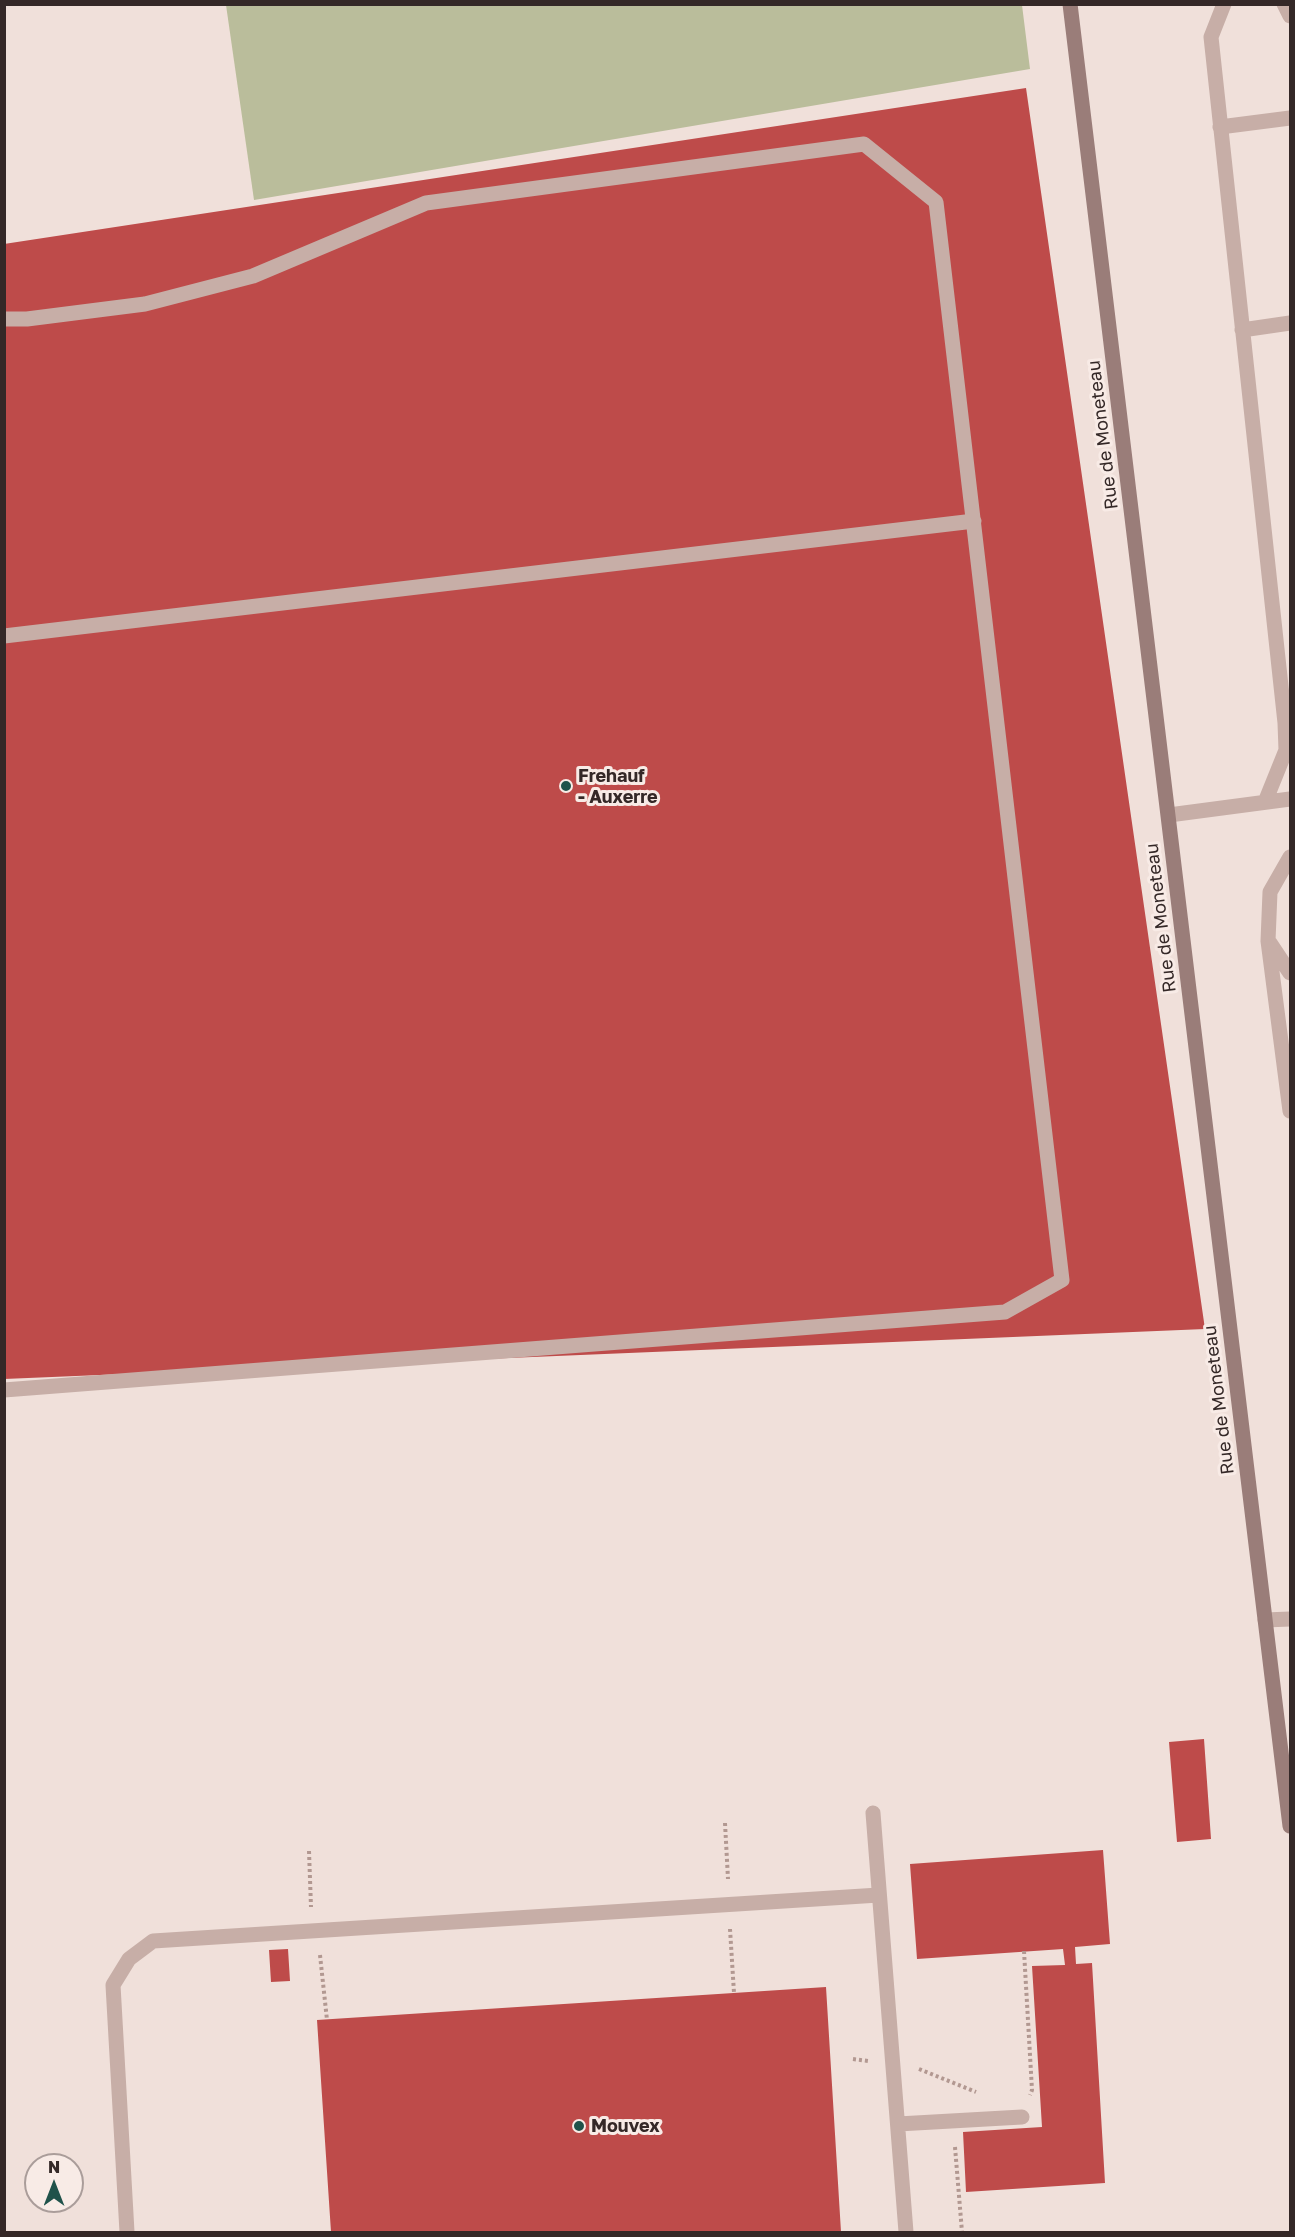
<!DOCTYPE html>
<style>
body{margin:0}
#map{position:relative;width:1295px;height:2237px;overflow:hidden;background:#f0e0da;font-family:"Golos Text",sans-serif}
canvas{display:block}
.frame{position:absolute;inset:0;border:6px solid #342827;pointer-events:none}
.north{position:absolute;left:24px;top:2153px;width:60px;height:60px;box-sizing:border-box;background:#f8ebe6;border:2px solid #aa9d9a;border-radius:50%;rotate:0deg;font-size:16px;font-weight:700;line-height:24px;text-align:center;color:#342827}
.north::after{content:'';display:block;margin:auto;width:21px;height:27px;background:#20524a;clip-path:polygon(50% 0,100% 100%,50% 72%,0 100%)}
</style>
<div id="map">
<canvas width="1295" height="2237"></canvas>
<div class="frame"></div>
<div class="north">N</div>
</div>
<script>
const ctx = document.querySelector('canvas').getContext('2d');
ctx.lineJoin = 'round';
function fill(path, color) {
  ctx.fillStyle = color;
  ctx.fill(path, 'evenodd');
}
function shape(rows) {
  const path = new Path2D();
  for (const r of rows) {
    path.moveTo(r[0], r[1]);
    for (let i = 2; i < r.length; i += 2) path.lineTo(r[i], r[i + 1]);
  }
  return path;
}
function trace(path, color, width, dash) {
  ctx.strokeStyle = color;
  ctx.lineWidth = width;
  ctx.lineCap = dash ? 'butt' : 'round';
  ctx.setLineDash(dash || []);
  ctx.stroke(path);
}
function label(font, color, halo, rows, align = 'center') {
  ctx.font = font + ' "Golos Text",sans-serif';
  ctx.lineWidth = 6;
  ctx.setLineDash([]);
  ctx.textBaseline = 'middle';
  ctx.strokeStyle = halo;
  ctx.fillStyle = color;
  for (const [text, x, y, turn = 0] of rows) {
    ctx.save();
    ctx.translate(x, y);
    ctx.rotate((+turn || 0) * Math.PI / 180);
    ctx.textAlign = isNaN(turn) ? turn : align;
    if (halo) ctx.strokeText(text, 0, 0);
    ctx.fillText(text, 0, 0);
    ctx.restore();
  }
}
const green = shape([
 [226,5,1022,5,1030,69,254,200]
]);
const building = shape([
 [1026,88,1205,1329,4,1379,4,244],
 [1204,1739,1211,1839,1177,1842,1169,1742],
 [1103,1850,1110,1944,1075,1947,1076,1964,1092,1963,1105,2183,966,2192,963,2132,1042,2127,1032,1966,1065,1965,1063,1949,917,1959,910,1864],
 [288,1949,290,1981,271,1982,269,1950],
 [826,1987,841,2232,331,2232,317,2020]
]);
const path = shape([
 [725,1823,728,1879],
 [309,1851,311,1907],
 [730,1929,734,1993],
 [1024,1951,1032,2090,1030,2095],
 [320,1955,327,2020],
 [853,2059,868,2061],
 [919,2069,976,2092],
 [955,2147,962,2232]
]);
const lane = shape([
 [1224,4,1211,37,1285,723,1286,750,1265,802],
 [1284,4,1290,16],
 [1220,127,1290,118],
 [4,319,27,319,145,304,253,276,426,203,864,144,936,202,1062,1280,1005,1312,4,1390],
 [1242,330,1290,323],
 [4,636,974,521],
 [1169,815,1290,799],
 [1290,857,1270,892,1268,941,1290,1111],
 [1270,943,1290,973],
 [1265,1620,1290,1619],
 [873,1813,906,2232],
 [898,2124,1022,2117],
 [127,2232,113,1985,129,1959,153,1941,879,1895]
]);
const secondary = shape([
 [1070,4,1290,1826]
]);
const markers = [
 [566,786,6,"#20524a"],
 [579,2126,6,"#20524a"]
];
const streetNames = [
 ["Rue de Moneteau",1103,435,-97],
 ["Rue de Moneteau",1161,918,-97],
 ["Rue de Moneteau",1219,1400,-97]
];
const poiNames = [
 ["Frehauf",578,776],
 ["- Auxerre",578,797],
 ["Mouvex",591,2126]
];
fill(green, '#babd9b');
fill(building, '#be4b4a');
trace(path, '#b29891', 4, [3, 3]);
trace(lane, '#c7aea7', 15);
trace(secondary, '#9a7d79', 15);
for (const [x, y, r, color] of markers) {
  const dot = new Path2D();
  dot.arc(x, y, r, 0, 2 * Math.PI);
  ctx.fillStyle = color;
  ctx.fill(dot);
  trace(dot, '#f8ebe6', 2);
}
label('18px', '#342827', '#f8ebe6', streetNames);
label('bold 18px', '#342827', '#f8ebe6', poiNames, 'left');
</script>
